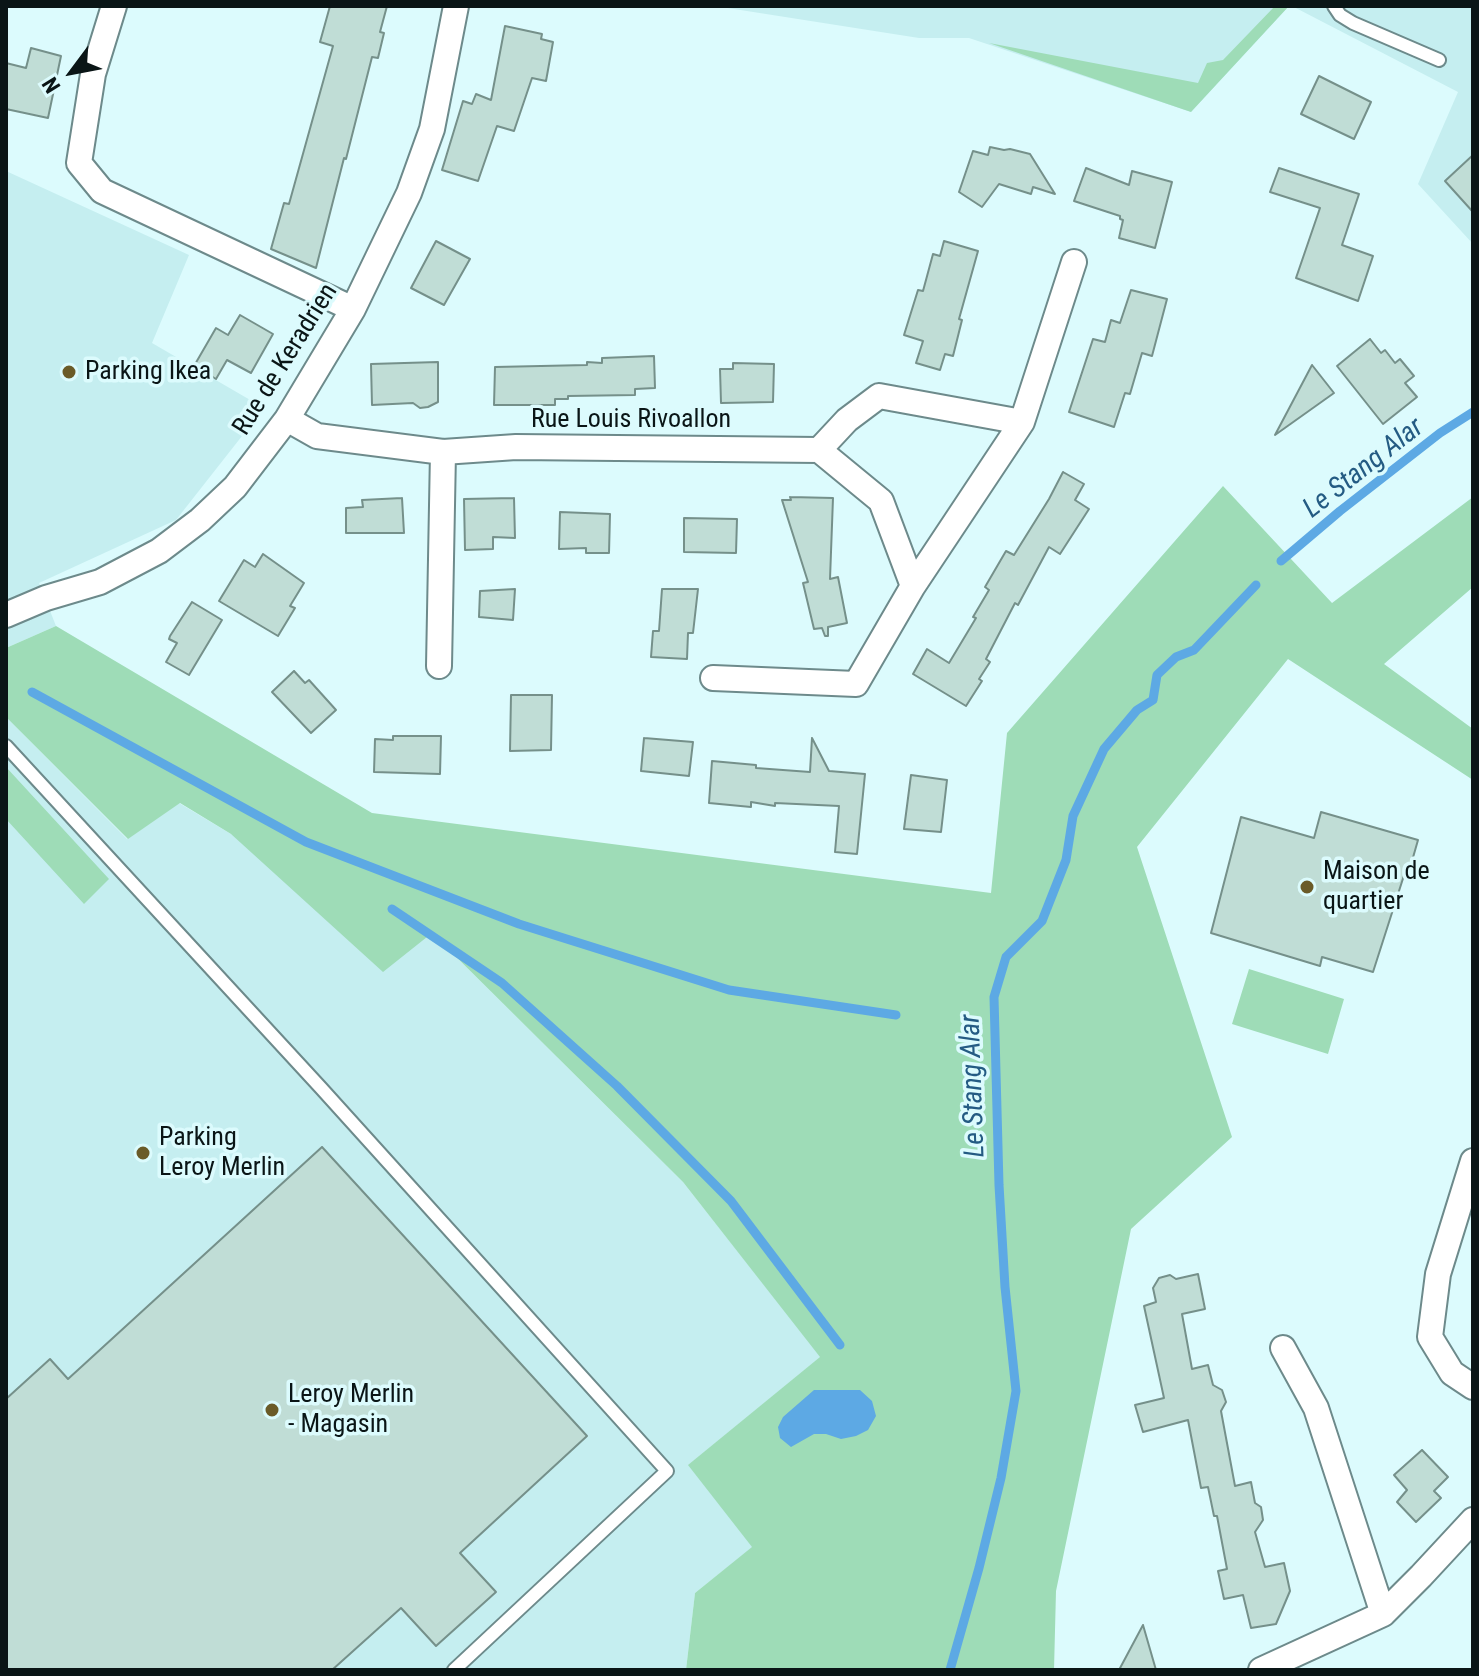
<!DOCTYPE html>
<style>
body{margin:0}
#map{position:relative;width:1479px;height:1676px;overflow:hidden;background:#dcfbfd;font-family:"Roboto Condensed",sans-serif}
canvas{display:block}
.frame{position:absolute;inset:0;border:8px solid #0a1516;pointer-events:none}
.north{position:absolute;left:32px;top:32px;width:80px;height:80px;-webkit-text-stroke:6px #dcfbfd;paint-order:stroke;rotate:238deg;font-size:22px;font-weight:700;line-height:32px;text-align:center;color:#0a1516}
.north::after{content:'';display:block;margin:auto;width:28px;height:36px;background:#0a1516;clip-path:polygon(50% 0,100% 100%,50% 72%,0 100%)}
</style>
<div id="map">
<canvas width="1479" height="1676"></canvas>
<div class="frame"></div>
<div class="north">N</div>
</div>
<script>
const ctx = document.querySelector('canvas').getContext('2d');
ctx.lineJoin = 'round';
function fill(path, color) {
  ctx.fillStyle = color;
  ctx.fill(path, 'evenodd');
}
function shape(rows) {
  const path = new Path2D();
  for (const r of rows) {
    path.moveTo(r[0], r[1]);
    for (let i = 2; i < r.length; i += 2) path.lineTo(r[i], r[i + 1]);
  }
  return path;
}
function trace(path, color, width, dash) {
  ctx.strokeStyle = color;
  ctx.lineWidth = width;
  ctx.lineCap = dash ? 'butt' : 'round';
  ctx.setLineDash(dash || []);
  ctx.stroke(path);
}
function label(font, color, halo, rows, align = 'center') {
  ctx.font = font + ' "Roboto Condensed",sans-serif';
  ctx.lineWidth = 7;
  ctx.setLineDash([]);
  ctx.textBaseline = 'middle';
  ctx.strokeStyle = halo;
  ctx.fillStyle = color;
  for (const [text, x, y, turn = 0] of rows) {
    ctx.save();
    ctx.translate(x, y);
    ctx.rotate((+turn || 0) * Math.PI / 180);
    ctx.textAlign = isNaN(turn) ? turn : align;
    if (halo) ctx.strokeText(text, 0, 0);
    ctx.fillText(text, 0, 0);
    ctx.restore();
  }
}
const built = shape([
 [715,6,1289,6,1191,112,969,38,919,38],
 [1292,6,1473,6,1473,244,1418,184,1458,92],
 [6,171,189,255,152,343,264,408,176,520,39,583,56,626,6,648],
 [6,717,127,839,179,803,231,834,432,933,683,1182,821,1357,689,1465,753,1547,695,1593,686,1670,6,1670]
]);
const green = shape([
 [1275,6,1289,6,1191,112,989,43,1198,83,1207,63,1223,60],
 [1223,486,1332,603,1473,497,1473,587,1384,664,1473,729,1473,780,1288,659,1137,847,1232,1137,1131,1229,1056,1591,1054,1670,686,1670,695,1593,752,1547,688,1465,820,1357,683,1182,432,933,383,972,231,834,180,803,128,839,6,717,6,648,56,626,372,813,991,893,1007,733],
 [6,767,109,879,84,904,6,819],
 [1249,969,1344,999,1328,1054,1232,1024]
]);
const water = shape([
 [814,1390,860,1390,872,1401,876,1416,868,1430,856,1436,841,1439,826,1434,814,1434,791,1447,780,1438,778,1427,783,1417]
]);
const stream = shape([
 [1281,561,1340,511,1440,433,1473,412],
 [32,692,306,842,519,924,729,990,896,1015],
 [392,909,502,983,617,1086,731,1201,840,1345],
 [950,1670,979,1568,1001,1478,1016,1391,1005,1287,999,1185,994,997,1006,957,1042,921,1066,860,1073,816,1104,749,1137,710,1153,700,1157,675,1176,657,1194,650,1256,585]
]);
const building = shape([
 [330,6,387,6,380,32,384,33,378,58,372,57,346,159,344,158,316,268,271,249,284,203,289,204,333,46,320,42,330,6],
 [505,26,542,34,541,39,553,42,546,81,532,78,514,131,497,126,478,181,442,170,463,101,472,104,476,94,491,100,505,26],
 [31,48,61,56,48,118,6,109,6,63,26,68,31,48],
 [1319,76,1371,102,1354,139,1301,114,1319,76],
 [990,147,1004,150,1010,149,1030,154,1055,194,1033,187,1031,194,999,184,982,207,959,192,973,151,988,155,990,147],
 [1473,155,1473,212,1445,181,1473,155],
 [1086,168,1129,185,1132,171,1172,182,1155,248,1119,238,1123,220,1120,219,1120,216,1074,201,1086,168],
 [1279,168,1359,194,1342,245,1373,256,1358,301,1296,278,1320,208,1270,192,1279,168],
 [436,241,470,259,444,305,411,288,436,241],
 [944,241,978,251,959,319,962,320,953,356,945,354,940,370,916,363,923,341,904,335,918,290,923,291,933,254,940,256,944,241],
 [1131,290,1167,299,1152,356,1142,353,1130,394,1125,393,1114,427,1069,412,1093,339,1105,342,1111,320,1120,323,1131,290],
 [240,315,273,334,251,373,227,360,216,379,194,366,216,328,228,335,240,315],
 [1370,339,1381,353,1385,350,1395,363,1400,359,1414,376,1405,383,1417,397,1383,424,1337,366,1370,339],
 [654,356,655,388,635,389,635,395,568,396,568,399,555,399,555,405,494,405,495,367,587,365,587,362,602,363,602,358,654,356],
 [438,362,438,402,428,407,420,408,413,403,372,405,371,364,438,362],
 [733,363,774,364,773,402,721,403,720,369,733,369,733,363],
 [1312,365,1334,393,1275,435,1312,365],
 [1063,472,1084,484,1075,500,1089,509,1060,554,1049,547,1018,605,1015,603,986,659,990,662,979,679,982,681,966,706,913,674,927,649,949,663,976,618,973,617,989,590,985,587,1006,551,1014,555,1049,499,1063,472],
 [790,497,833,498,830,579,838,577,847,623,828,627,828,636,825,636,822,628,814,629,803,583,808,582,782,500,791,500,790,497],
 [402,498,404,533,346,533,346,508,363,507,362,500,402,498],
 [514,498,515,538,493,537,493,549,465,550,464,499,514,498],
 [560,512,610,514,609,553,586,553,586,548,559,549,560,512],
 [684,518,737,519,736,553,684,552,684,518],
 [263,554,304,583,290,606,295,608,278,636,219,601,244,560,255,567,263,554],
 [515,589,513,620,479,617,480,591,515,589],
 [662,589,698,589,693,633,688,633,687,659,651,657,653,631,659,631,662,589],
 [192,602,222,620,189,675,166,662,177,643,169,639,170,636,192,602],
 [294,671,305,683,309,680,336,710,311,733,272,692,294,671],
 [511,695,552,695,551,750,510,751,511,695],
 [393,736,441,736,440,774,374,772,375,739,393,740,393,736],
 [644,738,693,742,689,776,641,771,644,738],
 [812,738,829,771,865,774,857,854,835,852,839,806,775,803,775,806,751,802,751,807,709,803,712,761,756,765,756,768,810,772,812,738],
 [911,775,947,780,941,832,904,829,911,775],
 [1321,812,1418,840,1410,868,1407,866,1373,972,1322,957,1320,966,1211,933,1241,817,1314,838,1321,812],
 [322,1147,587,1436,460,1553,496,1592,436,1646,401,1608,332,1670,6,1670,6,1399,50,1359,68,1379,322,1147],
 [1198,1274,1205,1309,1182,1314,1192,1369,1208,1365,1213,1385,1222,1390,1226,1402,1221,1411,1235,1486,1251,1482,1255,1503,1261,1507,1263,1520,1255,1532,1265,1567,1284,1563,1290,1591,1276,1624,1251,1628,1243,1595,1224,1599,1218,1571,1227,1569,1217,1516,1214,1516,1208,1487,1201,1488,1188,1420,1143,1432,1135,1405,1164,1398,1144,1306,1156,1302,1153,1288,1159,1278,1170,1275,1176,1279,1198,1274],
 [1422,1450,1448,1477,1434,1491,1441,1498,1416,1522,1397,1502,1407,1490,1394,1475,1422,1450],
 [1143,1625,1156,1670,1119,1670,1143,1625]
]);
const service = shape([
 [1334,6,1340,15,1353,23,1439,60],
 [6,746,321,1088,667,1471,454,1670]
]);
const minor = shape([
 [114,6,93,74,79,163,102,191,353,309],
 [287,419,317,436,443,452,516,447,819,450,881,501,913,586,856,684,713,678],
 [1022,422,1074,262],
 [819,450,847,420,879,396,1022,422,913,586],
 [6,615,46,598,100,582,159,551,200,520,235,487,287,419,353,309,409,193,432,129,456,6],
 [439,666,443,452],
 [1473,1161,1438,1274,1430,1337,1452,1373,1473,1387],
 [1283,1348,1316,1408,1383,1614],
 [1261,1670,1383,1614,1421,1576,1473,1520]
]);
const markers = [
 [69,372,8,"#6a5b28"],
 [1307,887,8,"#6a5b28"],
 [143,1153,8,"#6a5b28"],
 [272,1410,8,"#6a5b28"]
];
const streetNames = [
 ["Rue de Keradrien",286,360,-58],
 ["Rue Louis Rivoallon",631,420]
];
const poiNames = [
 ["Parking Ikea",85,372],
 ["Maison de",1323,872],
 ["quartier",1323,902],
 ["Parking",159,1138],
 ["Leroy Merlin",159,1168],
 ["Leroy Merlin",288,1395],
 ["- Magasin",288,1425]
];
const waterNames = [
 ["Le Stang Alar",1364,469,-38],
 ["Le Stang Alar",974,1086,-92]
];
fill(built, '#c5eef0');
fill(green, '#9edcb7');
fill(water, '#5da9e4');
trace(stream, '#5da9e4', 9);
fill(building, '#c0ddd6');
trace(building, '#75908a', 2);
trace(service, '#6d8a8b', 16);
trace(minor, '#6d8a8b', 28);
trace(service, '#fff', 12);
trace(minor, '#fff', 24);
for (const [x, y, r, color] of markers) {
  const dot = new Path2D();
  dot.arc(x, y, r, 0, 2 * Math.PI);
  ctx.fillStyle = color;
  ctx.fill(dot);
  trace(dot, '#dcfbfd', 3);
}
label('26px', '#0a1516', '#dcfbfd', streetNames);
label('26px', '#0a1516', '#dcfbfd', poiNames, 'left');
label('italic 28px', '#245b83', '#dcfbfd', waterNames);
</script>
